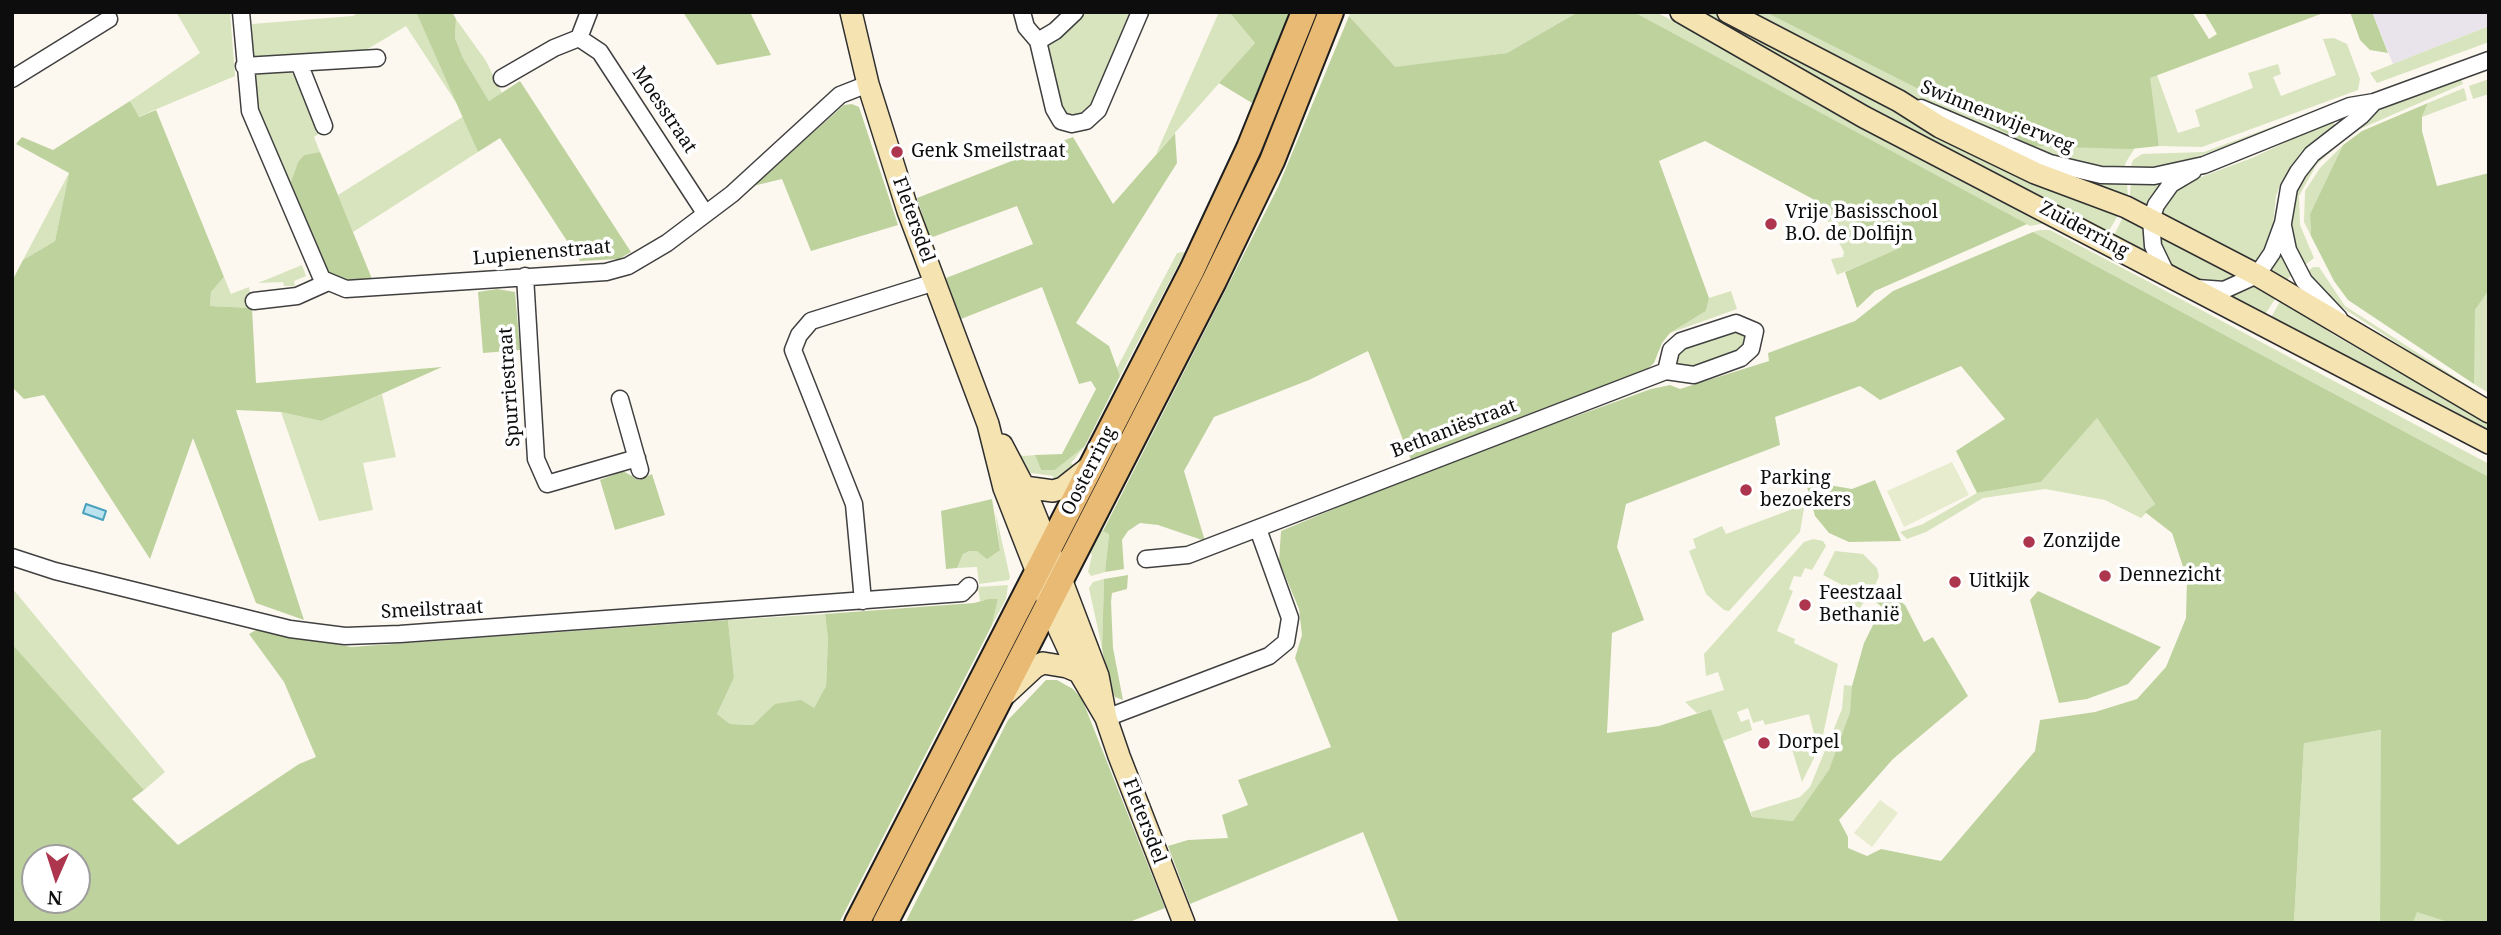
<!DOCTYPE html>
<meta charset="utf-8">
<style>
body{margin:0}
#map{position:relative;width:2501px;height:935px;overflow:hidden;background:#fdf8ef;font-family:"Noto Serif",serif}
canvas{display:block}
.frame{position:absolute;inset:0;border:14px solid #0d0d0d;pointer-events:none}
.north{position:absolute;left:21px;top:844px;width:70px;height:70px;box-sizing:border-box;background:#fff;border:2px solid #9e9e9e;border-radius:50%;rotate:183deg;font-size:19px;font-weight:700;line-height:28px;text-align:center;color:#0d0d0d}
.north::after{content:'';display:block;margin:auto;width:24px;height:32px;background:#ad364e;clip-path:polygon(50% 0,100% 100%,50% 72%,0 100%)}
</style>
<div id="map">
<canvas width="2501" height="935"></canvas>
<div class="frame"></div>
<div class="north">N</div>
</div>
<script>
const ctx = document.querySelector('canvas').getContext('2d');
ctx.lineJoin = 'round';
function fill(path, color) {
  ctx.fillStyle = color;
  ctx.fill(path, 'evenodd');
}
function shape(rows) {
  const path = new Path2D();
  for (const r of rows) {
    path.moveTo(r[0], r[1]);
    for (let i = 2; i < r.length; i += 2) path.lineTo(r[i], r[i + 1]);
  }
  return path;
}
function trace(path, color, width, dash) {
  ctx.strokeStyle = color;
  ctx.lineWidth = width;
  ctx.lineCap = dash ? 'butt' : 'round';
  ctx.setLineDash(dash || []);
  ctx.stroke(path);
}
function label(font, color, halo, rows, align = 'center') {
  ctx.font = font + ' "Noto Serif",serif';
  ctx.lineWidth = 7;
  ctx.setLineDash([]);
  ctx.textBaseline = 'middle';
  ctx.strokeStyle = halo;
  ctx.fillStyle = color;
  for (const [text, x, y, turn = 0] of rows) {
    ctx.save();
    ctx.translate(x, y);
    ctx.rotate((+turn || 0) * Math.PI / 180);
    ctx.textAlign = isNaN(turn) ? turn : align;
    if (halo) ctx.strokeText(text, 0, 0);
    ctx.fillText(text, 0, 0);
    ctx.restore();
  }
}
const industrial = shape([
 [2372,12,2489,12,2489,26,2393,64]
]);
const green = shape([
 [176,12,230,12,235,76,138,117,130,101,200,53],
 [359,12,416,12,457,104,406,26,361,53,257,59,253,55,252,24,353,16],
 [1081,12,1136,12,1089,115,1065,118,1044,50],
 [1219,12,1229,12,1255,43,1156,154],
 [1351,12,1578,12,1507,53,1395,68,1349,16],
 [1634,12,1656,12,2101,246,2046,223,2030,226],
 [1691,12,1713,12,1805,60,2120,212,2107,234],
 [1746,12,1765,12,2032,146,2135,148,2126,162,2123,172,2084,169,1939,111],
 [456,19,486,61,502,93,489,101,463,58,455,38],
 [2489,26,2489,42,2377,83,2370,73],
 [2334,38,2347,44,2360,79,2358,90,2202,147,2159,146,2149,78,2157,75,2178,133,2200,126,2195,110,2253,88,2248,73,2278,64,2281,74,2273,77,2281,96,2336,75,2323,39],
 [289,71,295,76,320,133,314,137,320,152,304,155,298,162,289,187,254,102,253,78,259,73],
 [2461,78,2463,84,2353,132,2317,164,2299,196,2300,225,2314,258,2301,268,2290,231,2293,197,2308,168,2368,116,2395,103],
 [2489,79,2489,94,2473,99,2469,86],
 [2464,88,2467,100,2422,117,2428,103],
 [2358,95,2355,100,2166,168,2130,169,2133,160,2142,154,2204,152],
 [464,116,478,152,353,232,338,195],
 [2329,122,2334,123,2334,127,2301,152,2281,182,2276,196,2271,242,2255,269,2157,219,2171,192,2185,183,2252,158],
 [2343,145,2310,214,2311,236,2304,222,2305,191,2320,168],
 [69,173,55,241,23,260],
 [2089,180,2127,183,2128,198,2087,182],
 [2166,181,2147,213,2129,204,2131,182],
 [1817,201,1903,247,1837,275,1831,259,1843,257,1844,252],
 [2125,213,2148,223,2151,258,2113,237],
 [2154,226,2247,275,2225,283,2200,281,2175,270,2162,258],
 [2040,230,2050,230,2149,282,2489,464,2489,477,2033,232],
 [2280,249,2293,274,2282,284,2263,273],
 [1185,252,1120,376,1117,368,1177,253],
 [302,265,306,276,294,281,295,286,284,286,283,282,258,283],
 [2313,267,2319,267,2345,306,2489,399,2489,403,2326,297,2304,275],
 [224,277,231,294,249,287,252,308,210,306,211,292],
 [2256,280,2279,293,2264,316,2223,296],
 [2489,290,2487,342,2489,393,2474,384,2473,325,2475,310],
 [1731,291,1737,309,1670,333,1706,311,1709,298],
 [2283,296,2332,334,2489,423,2489,436,2269,321],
 [1731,328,1747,336,1744,349,1693,368,1679,365,1676,356,1680,347],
 [382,394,396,457,363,463,373,510,319,521,281,412,321,421],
 [2097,418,2155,504,2141,518,2105,500,2045,489,1983,498,1926,532,1907,539,1900,532,1923,524,1977,493,2041,482],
 [1085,446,1071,463,1077,468,1054,486,1053,476,1031,473,1022,465,1015,451,1023,456,1035,455,1041,470,1055,470],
 [1795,501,1804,508,1800,532,1729,611,1724,610,1706,594,1689,551,1696,548,1693,539,1722,526,1726,534,1790,510,1787,502],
 [995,511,1010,577,1009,580,979,584,977,567,957,568,963,554,970,551,1000,550],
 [1102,530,1109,533,1105,572,1091,576,1088,572,1092,555,1087,547,1095,532],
 [1813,539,1823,541,1826,546,1812,570,1805,568,1801,577,1794,576,1789,589,1793,591,1777,631,1795,639,1794,643,1838,664,1823,735,1815,738,1809,714,1765,725,1763,720,1753,723,1748,708,1737,712,1741,722,1749,719,1752,730,1723,741,1711,709,1697,713,1685,702,1724,690,1718,672,1706,676,1704,654,1804,542],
 [1835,551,1863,554,1877,568,1879,576,1874,588,1859,609,1843,602,1848,588,1823,575],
 [1104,579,1102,648,1089,588,1093,582],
 [1008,585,1006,599,992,625,998,599,980,601,978,587],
 [12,588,165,772,144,790,12,644],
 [825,614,828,639,826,686,814,708,776,704,753,725,730,724,717,714,734,678,728,620],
 [1844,685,1853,686,1850,712,1829,771,1793,821,1752,817,1751,812,1800,797,1810,787,1842,709],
 [2382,730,2380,923,2294,923,2304,742],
 [1821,739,1814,758,1802,782,1792,749],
 [2416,911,2451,923,2413,923]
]);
const forest = shape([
 [416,12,452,12,456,19,455,38,463,58,489,101,520,81,631,252,619,259,580,261,500,138,478,152],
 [683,12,750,12,771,55,717,65],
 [1229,12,1290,12,1252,103,1219,83,1255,43],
 [1578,12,1634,12,2027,224,1875,291,1857,308,1845,272,1902,247,1705,141,1659,161,1709,298,1706,311,1670,333,1662,343,1654,363,1645,371,1411,460,1368,351,1309,380,1214,417,1184,471,1205,541,1158,525,1140,523,1128,531,1122,540,1124,569,1105,572,1109,534,1103,531,1278,187,1349,16,1395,67,1507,53],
 [1765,12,2192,12,2209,39,2217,34,2204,12,2326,12,2150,78,2159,146,2130,149,2032,146],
 [2350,12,2372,12,2388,53,2370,50,2360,40],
 [130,101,139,117,156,110,224,277,211,292,210,306,252,308,256,383,442,367,321,421,281,412,236,410,304,620,256,603,193,438,150,559,44,395,24,399,12,387,12,281,23,260,55,241,69,173,16,144,22,137,53,150],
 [2428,103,2422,117,2422,131,2437,186,2489,173,2489,290,2475,310,2474,384,2348,300,2334,281,2311,236,2310,214,2343,145,2362,131],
 [852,104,859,107,898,225,811,251,782,179,753,186,844,105],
 [1175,133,1177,163,1076,323,1109,346,1120,376,1085,446,1055,470,1041,470,1035,455,1062,454,1096,389,1091,381,1079,384,1042,287,961,319,946,278,1033,244,1017,206,930,238,917,198,1073,137,1113,204],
 [320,152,338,195,372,279,348,282,326,273,289,187,298,162,304,155],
 [2033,232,2489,477,2489,923,2451,923,2417,912,2413,923,2380,923,2381,730,2304,743,2294,923,1399,923,1363,832,1190,904,1168,846,1188,840,1228,838,1222,815,1248,805,1238,780,1331,747,1295,658,1302,635,1299,609,1279,561,1281,531,1432,468,1651,389,1670,385,1680,389,1769,361,1768,353,1855,321,1893,291],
 [1961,366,2005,419,1956,451,1977,493,2041,482,2097,418,2155,504,2145,512,2172,533,2187,579,2186,618,2166,667,2137,699,2095,712,2040,720,2035,751,1941,861,1881,849,1867,856,1848,848,1848,837,1839,820,1893,759,1968,696,1933,637,1924,642,1905,605,1899,600,1900,591,1883,594,1876,602,1882,607,1864,643,1852,686,1850,712,1829,770,1793,821,1752,817,1711,709,1659,726,1607,733,1612,633,1644,620,1617,547,1626,504,1780,445,1775,417,1860,386,1880,400],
 [497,289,515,292,520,350,483,353,478,292],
 [623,471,639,480,652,474,665,515,615,530,600,480],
 [1875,480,1901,541,1849,542,1829,533,1815,516,1807,487,1817,483,1852,489],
 [992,499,1000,550,987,559,977,551,970,551,963,554,957,568,946,569,941,511],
 [1128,575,1127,589,1112,593,1111,602,1113,648,1123,700,1115,697,1109,684,1102,648,1104,579],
 [2038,591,2161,647,2128,684,2087,699,2059,703,2030,600],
 [989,599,998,599,992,625,839,923,12,923,12,644,144,790,132,799,178,845,299,764,316,757,284,682,249,634,258,629,351,647,728,620,734,678,717,714,730,724,753,725,775,704,801,700,814,708,826,686,828,639,825,614,974,603],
 [35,858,77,858,77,900,35,900],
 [1046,680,1057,680,1073,689,1082,699,1165,908,1127,923,905,923,1008,720]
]);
const pitch = shape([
 [1952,462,1969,495,1904,527,1887,491],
 [1880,800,1898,813,1872,847,1854,833]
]);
const water = shape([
 [86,504,106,511,103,520,83,513,86,504]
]);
const street = shape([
 [241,12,250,111,322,279,346,289,606,272,628,266,667,243,732,194,840,95,868,84],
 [1022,12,1026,27,1038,41,1054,109,1061,121,1072,124,1086,121,1098,110,1140,12],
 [579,38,600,52,705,213],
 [1038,41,1055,31,1075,12],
 [299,63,324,126],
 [244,66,377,58],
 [502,78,554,48,579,38,589,12],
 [12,79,109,19],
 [1921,108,2050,163,2101,175,2154,176,2204,165,2350,106,2374,102,2489,60],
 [2283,226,2288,250,2304,281,2339,318],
 [2166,273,2153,246,2151,220,2156,205,2171,184,2193,171],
 [525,276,536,459,547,484,637,458],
 [2197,288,2224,290,2257,275,2272,253,2283,223,2289,188,2298,172,2312,154,2361,116,2374,102],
 [254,301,297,296,326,283],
 [620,399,640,470],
 [12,557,55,571,290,629,345,636,400,634,962,593,969,586],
 [1146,559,1188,555,1666,371,1694,375,1741,358,1751,349,1755,331,1736,323,1681,341,1671,350,1666,371],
 [863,601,854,504,793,350,799,335,811,321,935,282],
 [1106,718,1269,656,1286,642,1290,618,1258,529]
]);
const secondary = shape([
 [851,12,868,84,908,211,988,424,1004,488,1059,629,1079,672,1106,718],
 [1681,12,1864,117,2489,443],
 [1728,12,1899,101,1940,127,2035,173,2126,207,2257,275,2489,412],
 [1002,445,1024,487,1061,579,1098,676,1106,718,1119,756,1184,923],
 [1024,487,1053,491,1063,488,1092,465],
 [1007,693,1035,667,1043,663,1067,667,1079,672]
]);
const primary = shape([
 [857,923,1192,270,1249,148,1304,12],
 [885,923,1214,281,1272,161,1331,12]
]);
const markers = [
 [897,152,7,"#ad364e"],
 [1771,224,7,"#ad364e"],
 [1746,490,7,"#ad364e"],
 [2029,542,7,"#ad364e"],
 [2105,576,7,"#ad364e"],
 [1955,582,7,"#ad364e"],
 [1805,605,7,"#ad364e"],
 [1764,743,7,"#ad364e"]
];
const streetNames = [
 ["Moesstraat",664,110,56],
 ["Swinnenwijerweg",1997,117,22],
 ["Fletersdel",913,220,70],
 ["Zuiderring",2084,230,28],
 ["Lupienenstraat",542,253,-5],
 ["Spurriestraat",510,387,-94],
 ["Bethaniëstraat",1454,429,-21],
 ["Oosterring",1089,471,-63],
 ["Smeilstraat",432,610,-3],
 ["Fletersdel",1144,821,69]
];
const poiNames = [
 ["Genk Smeilstraat",911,152],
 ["Vrije Basisschool",1785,213],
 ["B.O. de Dolfijn",1785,235],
 ["Parking",1760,479],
 ["bezoekers",1760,501],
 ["Zonzijde",2043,542],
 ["Dennezicht",2119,576],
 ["Uitkijk",1969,582],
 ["Feestzaal",1819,594],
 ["Bethanië",1819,616],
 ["Dorpel",1778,743]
];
fill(industrial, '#e9e3eb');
fill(green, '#d7e4bd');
fill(forest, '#bed29e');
fill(pitch, '#e6eccd');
fill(water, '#bae3ef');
trace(water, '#49a1bd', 2);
trace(street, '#404040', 19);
trace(secondary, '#2f2f2f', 24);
trace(primary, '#1e1e1e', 28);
trace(street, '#fff', 16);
trace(secondary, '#f5e3b2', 21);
trace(primary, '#e8ba74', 24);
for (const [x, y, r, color] of markers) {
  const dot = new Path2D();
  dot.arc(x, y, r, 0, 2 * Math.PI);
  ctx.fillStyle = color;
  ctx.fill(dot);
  trace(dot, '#fff', 2.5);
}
label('19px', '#0d0d0d', '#fff', streetNames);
label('19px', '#0d0d0d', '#fff', poiNames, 'left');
</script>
